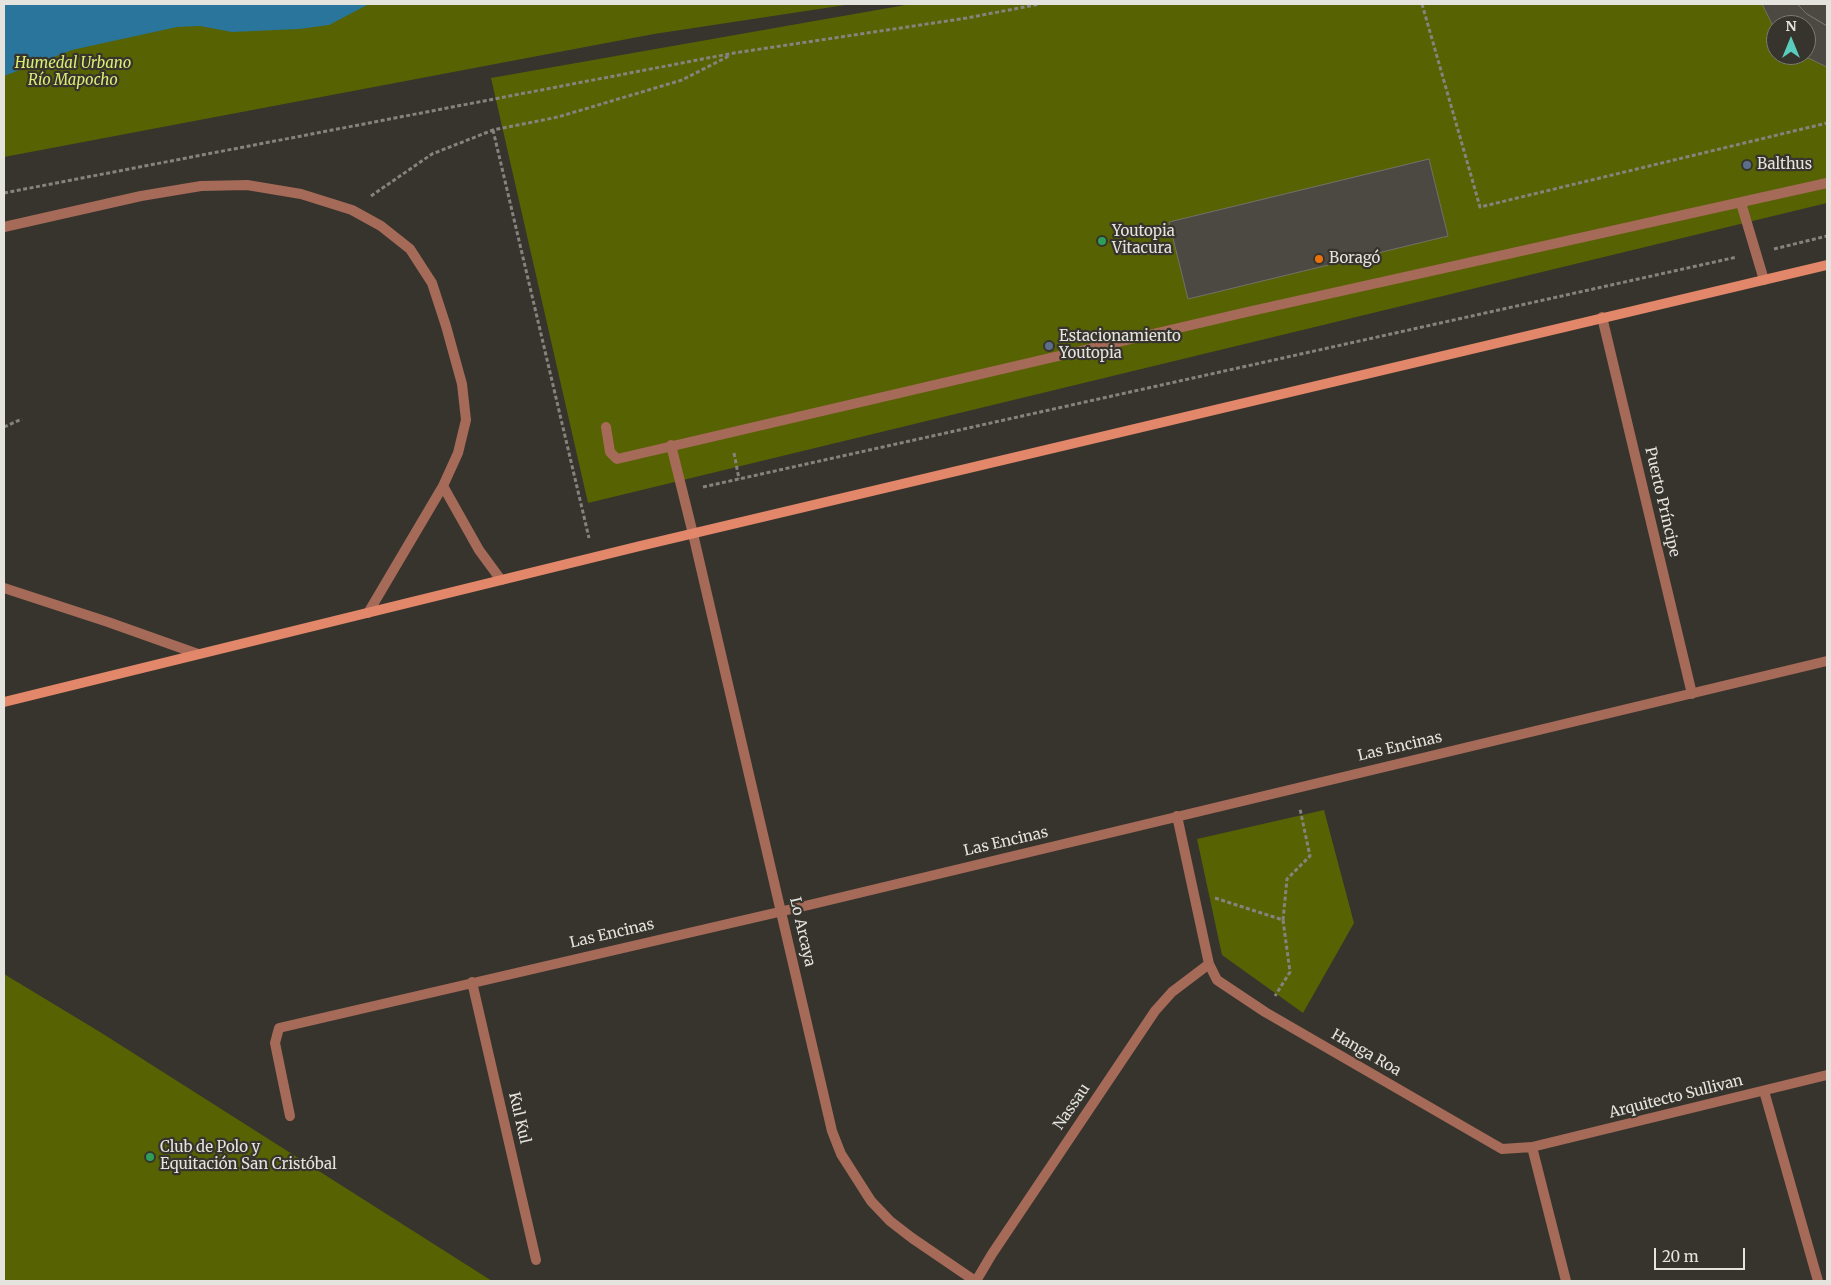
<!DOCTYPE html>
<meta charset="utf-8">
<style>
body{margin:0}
#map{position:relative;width:1831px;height:1285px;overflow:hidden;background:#36342d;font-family:Merriweather,serif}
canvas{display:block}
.frame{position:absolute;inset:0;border:5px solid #e4e3de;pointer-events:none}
.north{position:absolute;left:1766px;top:15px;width:50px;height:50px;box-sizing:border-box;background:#36342d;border:1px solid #7c7a74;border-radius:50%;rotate:0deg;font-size:14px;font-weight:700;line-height:20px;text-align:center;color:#e4e3de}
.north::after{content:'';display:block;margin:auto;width:18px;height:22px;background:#59cebf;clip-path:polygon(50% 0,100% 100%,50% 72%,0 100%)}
.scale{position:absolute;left:1654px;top:1248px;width:91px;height:22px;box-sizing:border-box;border:2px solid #e4e3de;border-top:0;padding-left:6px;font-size:15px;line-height:18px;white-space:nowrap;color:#e4e3de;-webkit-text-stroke:4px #36342d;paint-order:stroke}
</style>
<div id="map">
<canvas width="1831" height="1285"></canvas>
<div class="frame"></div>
<div class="north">N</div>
<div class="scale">20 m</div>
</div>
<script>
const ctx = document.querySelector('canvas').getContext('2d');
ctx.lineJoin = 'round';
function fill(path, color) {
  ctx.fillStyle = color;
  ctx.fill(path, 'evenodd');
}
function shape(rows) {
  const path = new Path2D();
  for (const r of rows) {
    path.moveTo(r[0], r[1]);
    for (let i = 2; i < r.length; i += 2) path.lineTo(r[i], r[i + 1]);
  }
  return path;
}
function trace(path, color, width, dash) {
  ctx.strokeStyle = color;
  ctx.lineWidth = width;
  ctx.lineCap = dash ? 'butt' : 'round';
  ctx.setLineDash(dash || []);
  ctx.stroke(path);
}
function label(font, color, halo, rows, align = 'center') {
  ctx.font = font + ' Merriweather,serif';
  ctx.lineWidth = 4.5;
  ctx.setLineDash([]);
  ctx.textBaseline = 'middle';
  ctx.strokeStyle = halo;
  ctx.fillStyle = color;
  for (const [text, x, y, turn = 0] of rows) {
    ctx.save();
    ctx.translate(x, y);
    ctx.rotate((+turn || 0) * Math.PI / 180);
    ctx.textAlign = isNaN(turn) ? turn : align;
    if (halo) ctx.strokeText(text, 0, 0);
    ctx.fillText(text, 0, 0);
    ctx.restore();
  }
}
const green = shape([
 [4,4,852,4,654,34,4,157],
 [911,4,1827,4,1827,203,588,503,491,78],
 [1776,25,1806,25,1806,55,1776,55],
 [1324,810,1354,923,1303,1013,1222,955,1197,839],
 [4,974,100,1032,492,1281,4,1281]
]);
const water = shape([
 [4,4,369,4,329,25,299,29,232,32,200,26,177,27,72,50,4,76]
]);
const building = shape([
 [1762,4,1797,4,1807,14,1827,26,1827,67,1802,55,1806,55,1806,25,1776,25,1776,32,1762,4],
 [1797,4,1827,4,1827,26,1807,14,1797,4],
 [1429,159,1448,236,1188,299,1169,222,1429,159]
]);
const path = shape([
 [1422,4,1480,207,1827,123],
 [493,130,589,538],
 [4,193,734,53,967,18,1040,4],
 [371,196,432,154,493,130,558,117,682,80,729,56],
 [1774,249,1827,236],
 [4,427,22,419],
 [734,453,739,479],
 [703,487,1737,257],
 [1215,898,1283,920,1290,972,1275,996],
 [1283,920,1287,879,1310,856,1300,809]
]);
const service = shape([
 [1741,203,1764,280],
 [4,227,141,196,201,186,247,185,301,194,352,210,381,226,410,249,432,283,446,326,462,384,466,420,458,453,443,486,368,613],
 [606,427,610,452,617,459,1247,312,1827,183],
 [671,445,693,534],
 [443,486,479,550,501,580],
 [4,588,108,622,198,654]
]);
const minor = shape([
 [1602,317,1692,694],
 [693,534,832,1131,841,1154,871,1201,890,1221,912,1238,975,1281],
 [1177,816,1209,964,1217,980,1265,1012,1502,1149,1532,1147,1827,1075],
 [472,982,536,1260],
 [1764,1091,1818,1281],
 [290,1116,275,1043,279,1028,809,905,1827,661],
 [1532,1147,1566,1281],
 [976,1281,992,1254,1155,1011,1172,992,1209,964]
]);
const secondary = shape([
 [4,702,640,546,1827,265]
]);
const markers = [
 [1747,165,5,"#5c6f8a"],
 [1102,241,5,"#2e9e5b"],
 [1319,259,5,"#e8710a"],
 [1049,346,5,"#5c6f8a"],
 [150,1157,5,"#2e9e5b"]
];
const parkNames = [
 ["Humedal Urbano",73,64],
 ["Río Mapocho",73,81]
];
const poiNames = [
 ["Balthus",1757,165],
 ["Youtopia",1112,232],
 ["Vitacura",1112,249],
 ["Boragó",1329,259],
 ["Estacionamiento",1059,337],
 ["Youtopia",1059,354],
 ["Club de Polo y",160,1148],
 ["Equitación San Cristóbal",160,1165]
];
const streetNames = [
 ["Puerto Príncipe",1662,502,77],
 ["Las Encinas",1400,747,-13],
 ["Las Encinas",1006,842,-13],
 ["Lo Arcaya",802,932,77],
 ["Las Encinas",612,934,-13],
 ["Hanga Roa",1366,1053,30],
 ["Arquitecto Sullivan",1676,1097,-14],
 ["Nassau",1072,1107,-56],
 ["Kul Kul",519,1118,77]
];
fill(green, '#576202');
fill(water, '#29759b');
fill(building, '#4b4941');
trace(building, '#737068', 1);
trace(path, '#85837d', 3, [4, 2.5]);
trace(service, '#a56a58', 10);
trace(minor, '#a56a58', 10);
trace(secondary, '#e3876a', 10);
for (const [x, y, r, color] of markers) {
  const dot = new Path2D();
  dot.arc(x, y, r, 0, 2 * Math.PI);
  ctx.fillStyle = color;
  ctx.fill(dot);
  trace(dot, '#36342d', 2);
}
label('italic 15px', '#daed74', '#36342d', parkNames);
label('15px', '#e4e3de', '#36342d', poiNames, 'left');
label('15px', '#e4e3de', '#36342d', streetNames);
</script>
